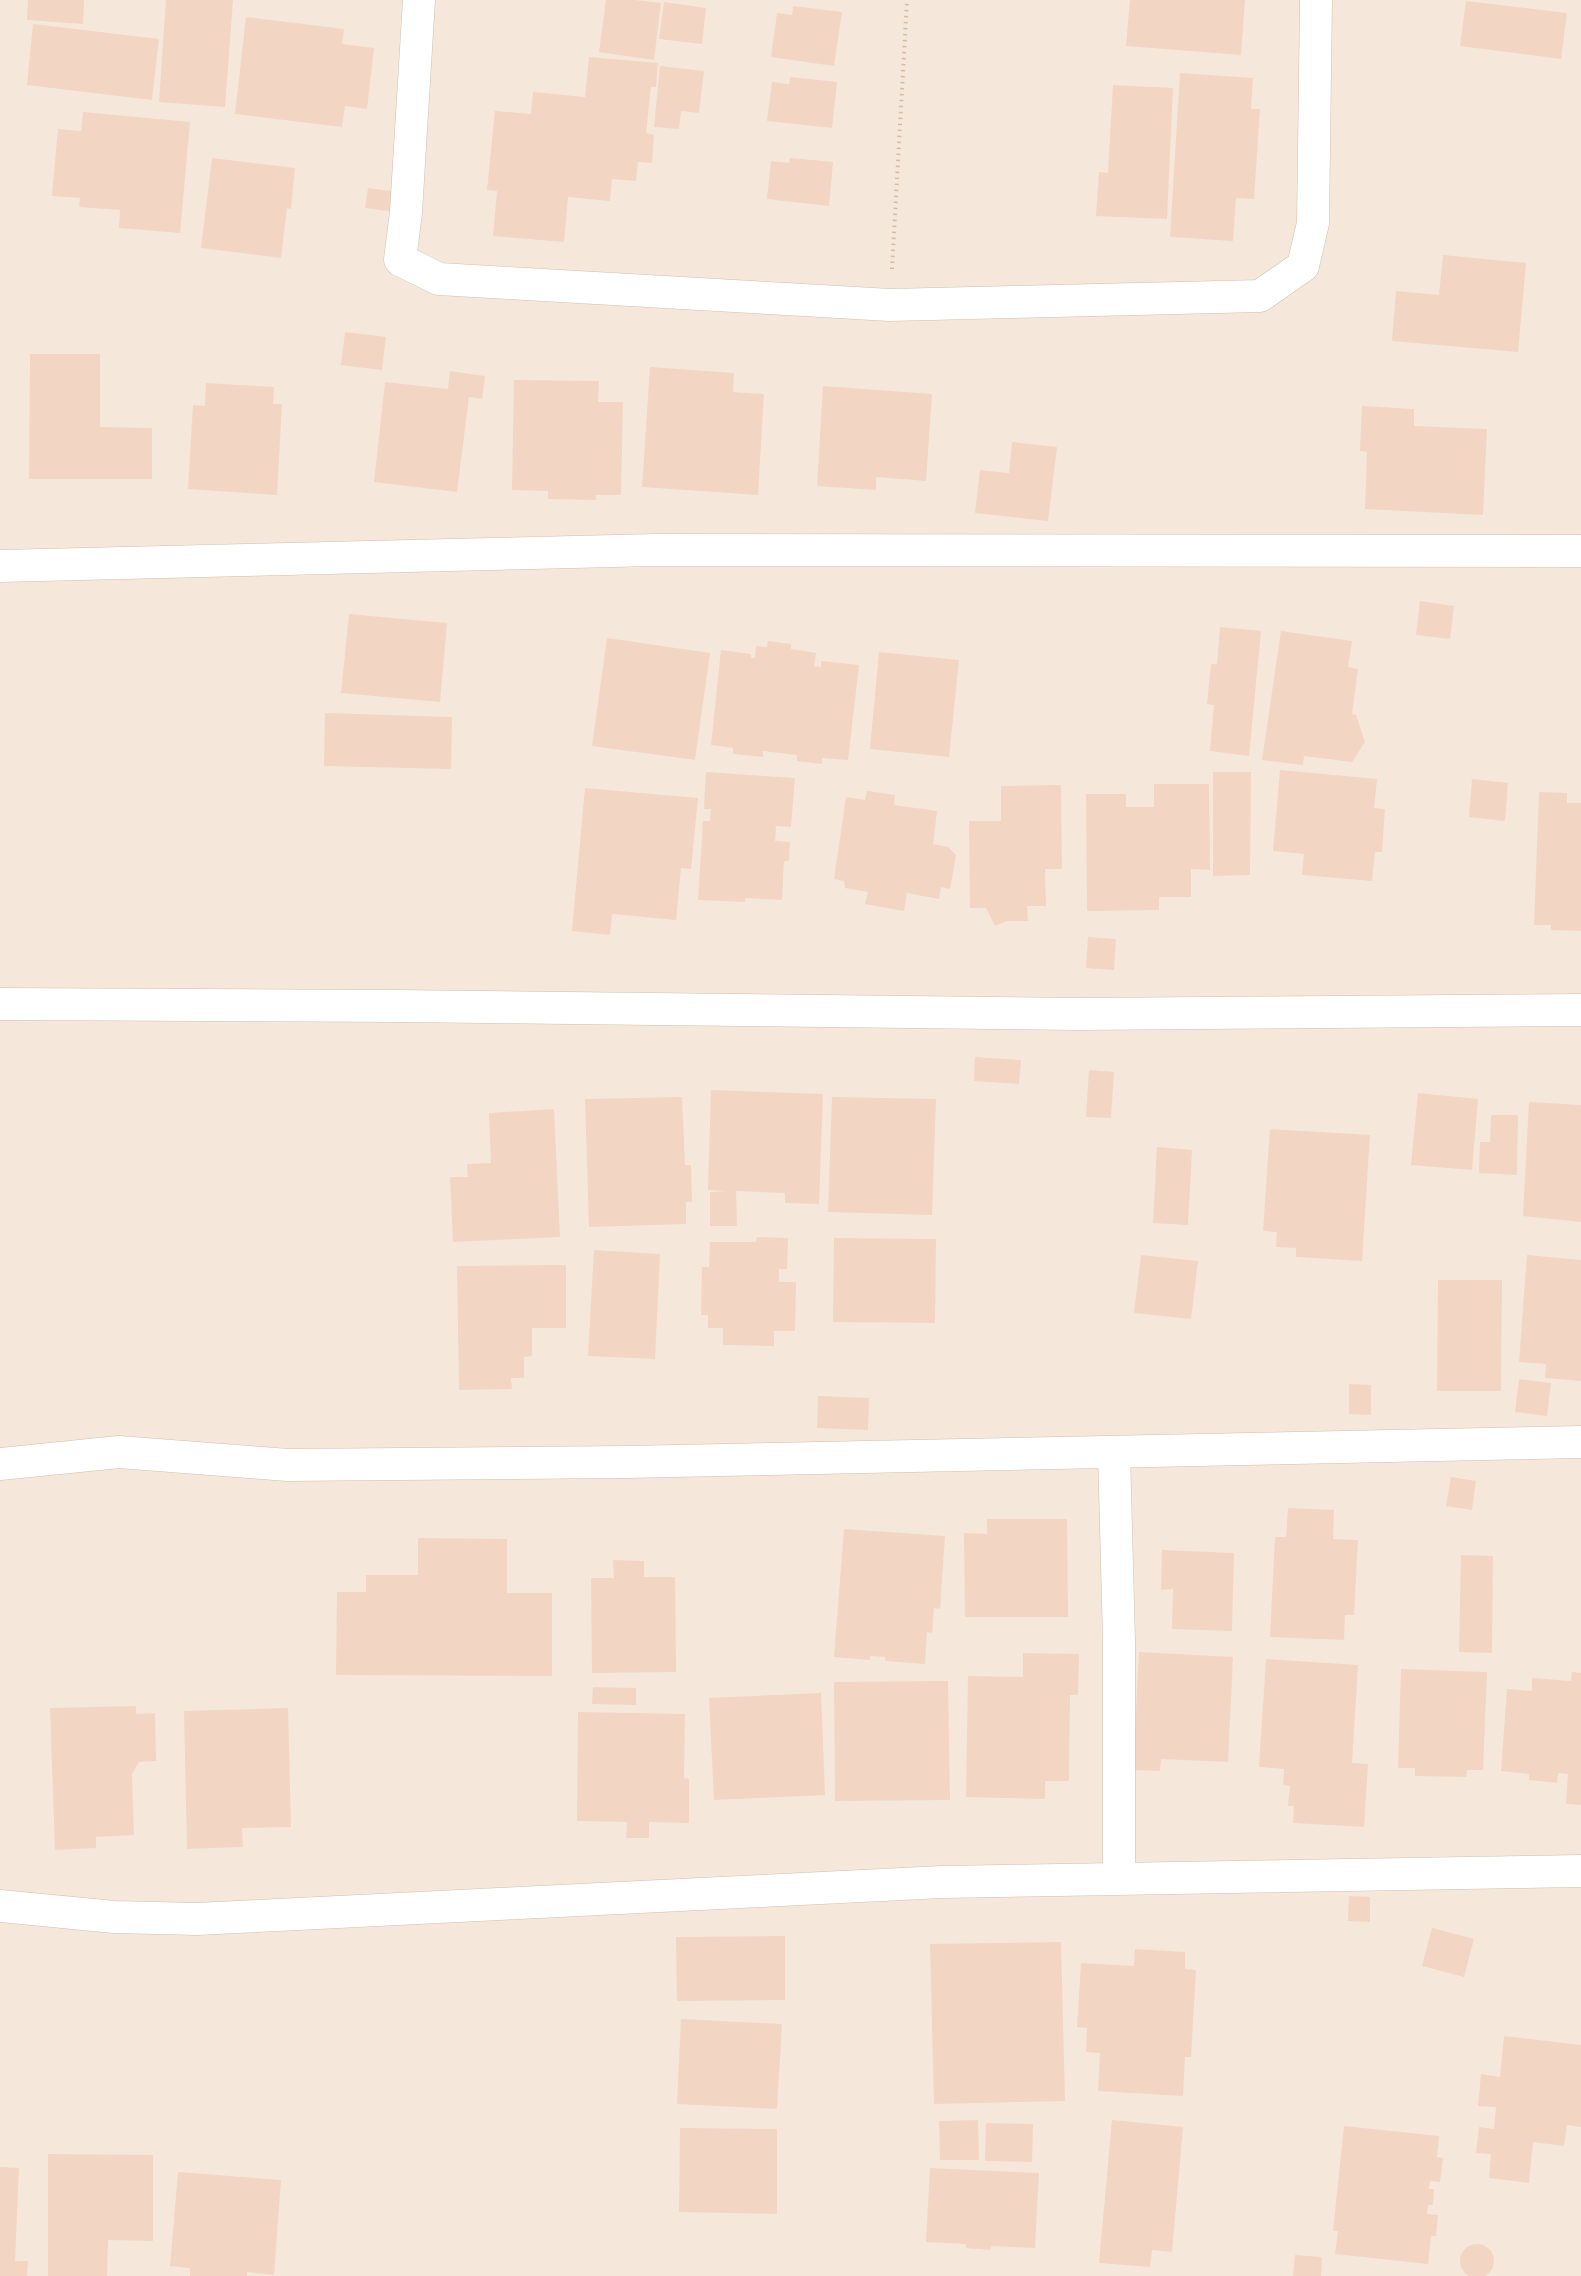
<!DOCTYPE html>
<style>
body{margin:0}
canvas{display:block;background:#fdf6ec}
</style>
<canvas width="1581" height="2276"></canvas>
<script>
const ctx = document.querySelector('canvas').getContext('2d');
ctx.lineJoin = 'round';
function fill(path, color) {
  ctx.fillStyle = color;
  ctx.fill(path, 'evenodd');
}
function shape(rows) {
  const path = new Path2D();
  for (const r of rows) {
    if (r.length === 3) {
      path.moveTo(r[0] + r[2], r[1]);
      path.arc(r[0], r[1], r[2], 0, 2 * Math.PI);
      continue;
    }
    path.moveTo(r[0], r[1]);
    for (let i = 2; i < r.length; i += 2) path.lineTo(r[i], r[i + 1]);
  }
  return path;
}
function trace(path, color, width, dash) {
  ctx.strokeStyle = color;
  ctx.lineWidth = width;
  ctx.lineCap = dash ? 'butt' : 'round';
  ctx.setLineDash(dash || []);
  ctx.stroke(path);
}
const residential = shape([
 [0,0,1581,0,1581,2276,0,2276]
]);
const building = shape([
 [28,0,84,0,83,24,27,20],
 [166,0,233,0,225,107,159,102],
 [606,0,635,0,661,3,654,60,599,52],
 [1130,0,1245,0,1241,55,1126,46],
 [1466,1,1567,13,1561,59,1460,46],
 [664,2,706,8,702,44,659,39],
 [793,6,842,12,834,66,771,57,777,13,792,15],
 [246,17,344,29,342,44,374,48,367,109,345,106,342,127,235,114],
 [33,24,159,39,152,100,27,85],
 [589,57,658,63,656,87,651,87,646,133,654,135,652,163,638,162,636,181,612,179,610,201,568,197,564,242,493,236,497,191,487,190,495,111,531,114,533,92,585,97],
 [660,66,704,71,699,113,681,111,679,129,654,127],
 [1180,73,1253,78,1251,109,1260,109,1254,199,1236,198,1233,241,1170,237],
 [790,77,837,82,832,128,767,121,772,82,789,84],
 [1113,85,1173,88,1167,219,1096,216,1099,172,1108,173],
 [83,112,190,122,180,233,119,228,120,210,79,207,80,198,52,196,58,129,81,131],
 [212,158,295,168,291,209,287,208,281,258,201,248],
 [790,158,833,162,829,206,767,199,771,161,789,163],
 [368,188,406,193,403,213,365,208],
 [1443,255,1526,263,1518,352,1392,341,1396,291,1439,295],
 [345,332,386,337,382,370,341,365],
 [30,354,100,354,100,427,152,428,152,479,29,479],
 [650,367,734,373,733,392,764,394,758,495,642,487],
 [450,371,485,376,482,399,469,397,457,492,374,482,385,382,448,389],
 [514,380,599,381,598,402,623,402,621,495,596,495,596,500,548,499,548,491,512,490],
 [206,383,274,387,273,404,282,404,277,495,188,489,193,405,205,406],
 [823,386,932,394,926,481,876,477,876,490,817,486],
 [1362,406,1414,409,1414,426,1487,429,1483,515,1365,509,1367,452,1360,451],
 [1012,442,1057,447,1048,521,975,513,980,470,1009,473],
 [1420,601,1454,606,1450,639,1416,635],
 [349,614,447,623,440,702,341,693],
 [1220,627,1261,631,1249,756,1210,751,1214,705,1207,704,1211,664,1217,664],
 [1281,631,1352,641,1348,667,1358,669,1352,714,1356,715,1365,742,1352,762,1304,756,1303,765,1262,760],
 [607,638,710,653,695,760,592,746],
 [768,641,791,644,791,649,816,653,814,666,821,667,821,661,859,665,848,760,822,758,822,764,797,761,797,755,763,751,763,757,733,754,733,748,711,745,721,650,751,654,751,658,755,658,756,646,767,647],
 [879,652,959,660,949,757,870,749],
 [325,713,452,717,451,769,324,766],
 [1280,770,1377,779,1374,808,1385,809,1382,852,1375,852,1372,881,1302,875,1304,854,1273,851],
 [706,772,795,778,791,827,776,826,775,841,790,842,789,861,784,861,782,900,745,898,745,902,698,900,703,821,710,821,711,809,704,809],
 [1213,772,1251,772,1250,875,1213,876],
 [1472,779,1508,783,1505,821,1469,817],
 [1154,784,1209,784,1210,870,1191,869,1191,897,1159,897,1159,910,1087,911,1086,794,1126,794,1126,807,1154,807],
 [1061,785,1062,869,1045,869,1046,906,1027,906,1028,921,1007,921,995,926,986,908,970,908,969,821,1001,821,1001,786],
 [585,788,698,798,691,869,681,868,676,920,612,914,610,935,572,931],
 [867,791,895,795,894,805,937,811,933,844,948,847,956,855,950,889,941,887,939,899,907,893,904,911,865,904,868,892,845,888,844,881,834,879,846,797,865,800],
 [1539,792,1567,793,1567,803,1581,803,1581,931,1551,930,1551,925,1534,925],
 [1088,937,1116,939,1114,970,1086,968],
 [975,1057,1021,1060,1019,1084,974,1081],
 [1089,1070,1114,1072,1111,1118,1086,1117],
 [711,1090,823,1094,819,1204,785,1203,785,1193,736,1191,737,1226,710,1226,710,1192,728,1191,708,1190],
 [1418,1093,1478,1099,1472,1170,1411,1165],
 [682,1097,685,1165,691,1165,692,1202,686,1202,686,1224,589,1227,585,1099],
 [832,1097,936,1099,932,1215,828,1212],
 [1529,1102,1581,1105,1581,1222,1523,1216],
 [554,1109,560,1237,453,1242,450,1177,468,1177,467,1164,491,1163,489,1113],
 [1491,1115,1518,1115,1517,1175,1479,1173,1480,1142,1490,1142],
 [1270,1129,1370,1135,1362,1261,1296,1257,1296,1248,1276,1247,1277,1232,1263,1231],
 [1157,1147,1192,1150,1188,1225,1153,1223],
 [757,1237,788,1238,787,1269,779,1269,779,1282,796,1282,795,1331,774,1331,774,1346,723,1345,723,1328,708,1328,708,1315,701,1315,702,1267,709,1267,710,1242,756,1242],
 [834,1238,936,1239,935,1323,833,1322],
 [594,1250,660,1254,655,1359,588,1356],
 [1141,1255,1198,1261,1191,1319,1134,1313],
 [1527,1255,1581,1260,1581,1381,1545,1378,1546,1364,1519,1362],
 [566,1265,566,1328,532,1328,532,1356,524,1357,524,1378,511,1378,512,1389,459,1390,457,1266],
 [1438,1280,1502,1280,1501,1391,1437,1391],
 [1519,1379,1551,1383,1547,1416,1515,1412],
 [1349,1384,1371,1385,1371,1415,1349,1414],
 [818,1396,869,1398,868,1430,817,1428],
 [1451,1477,1476,1481,1472,1510,1446,1506],
 [1288,1508,1334,1510,1333,1539,1358,1540,1354,1615,1345,1615,1344,1640,1270,1637,1275,1537,1286,1537],
 [987,1519,1067,1519,1068,1617,965,1617,964,1533,987,1534],
 [844,1529,945,1536,940,1609,934,1608,932,1633,927,1632,925,1664,885,1661,885,1657,870,1656,870,1660,834,1657],
 [418,1538,507,1539,507,1593,552,1593,552,1676,336,1675,337,1592,366,1592,366,1575,418,1575],
 [1162,1550,1234,1553,1232,1631,1172,1629,1173,1589,1161,1590],
 [1461,1555,1493,1556,1492,1653,1459,1652],
 [613,1560,644,1561,644,1577,675,1577,676,1672,592,1673,591,1578,614,1578],
 [1139,1652,1233,1657,1228,1762,1161,1759,1160,1771,1133,1770],
 [1023,1653,1079,1654,1078,1695,1070,1695,1069,1781,1045,1781,1045,1799,966,1797,968,1676,1023,1677],
 [1266,1659,1358,1665,1352,1763,1368,1764,1364,1827,1293,1823,1294,1806,1288,1806,1290,1786,1283,1785,1284,1769,1259,1767],
 [1401,1669,1487,1672,1483,1770,1467,1770,1466,1777,1415,1776,1415,1768,1398,1768],
 [1572,1672,1581,1673,1581,1805,1566,1804,1568,1774,1558,1773,1557,1783,1529,1780,1529,1774,1501,1771,1507,1689,1532,1691,1532,1678,1571,1681],
 [948,1681,950,1800,835,1801,834,1682],
 [593,1687,636,1688,636,1705,592,1704],
 [821,1693,825,1795,714,1800,709,1698],
 [136,1706,136,1714,155,1713,156,1761,139,1762,132,1774,134,1835,96,1837,96,1848,55,1850,50,1708],
 [288,1708,291,1827,242,1828,243,1847,187,1849,184,1711],
 [578,1712,685,1714,684,1778,689,1779,689,1823,649,1822,649,1838,626,1838,627,1822,577,1821],
 [1349,1896,1370,1897,1370,1922,1348,1921],
 [1432,1928,1474,1939,1464,1977,1422,1966],
 [785,1936,785,2000,677,2001,676,1937],
 [1061,1942,1065,2101,934,2104,930,1944],
 [1135,1949,1185,1952,1185,1969,1196,1970,1191,2057,1185,2057,1183,2096,1098,2091,1100,2053,1086,2052,1087,2028,1077,2027,1081,1963,1134,1966],
 [681,2019,782,2024,777,2109,677,2104],
 [1504,2036,1581,2045,1581,2127,1567,2125,1564,2146,1533,2142,1529,2183,1489,2178,1491,2154,1476,2153,1479,2127,1494,2129,1496,2107,1478,2106,1481,2074,1500,2077],
 [978,2120,979,2160,940,2160,939,2121],
 [1112,2120,1183,2127,1172,2252,1152,2250,1150,2267,1099,2263],
 [986,2123,1033,2124,1032,2162,985,2161],
 [1344,2126,1439,2136,1437,2157,1443,2158,1440,2182,1430,2181,1429,2189,1434,2189,1433,2205,1428,2205,1427,2214,1438,2215,1436,2236,1431,2236,1428,2264,1335,2254,1338,2231,1333,2231],
 [680,2128,777,2129,777,2214,679,2212],
 [48,2154,153,2155,153,2241,108,2240,107,2276,48,2276],
 [0,2167,19,2168,15,2261,28,2261,27,2276,0,2276],
 [930,2168,1039,2173,1035,2248,991,2246,991,2250,966,2248,966,2244,926,2242],
 [178,2172,281,2180,274,2275,247,2272,247,2276,190,2276,190,2268,170,2266],
 [1477,2261,17],
 [1295,2255,1322,2257,1321,2276,1293,2276]
]);
const path = shape([
 [892,269,907,0]
]);
const minor = shape([
 [419,0,406,212,400,260,439,279,890,305,1260,296,1303,266,1313,223,1316,0],
 [0,566,655,550,1581,551],
 [0,1004,399,1006,1079,1014,1581,1010],
 [1114,1452,1119,1640,1119,1879],
 [0,1464,119,1452,288,1465,627,1462,1581,1442],
 [0,1906,114,1917,197,1919,942,1882,1581,1871]
]);
fill(residential, '#f5e8da');
fill(building, '#f3d5c3');
trace(minor, '#d1beb0', 33);
trace(path, '#d9b8a5', 4, [1.5, 4.5]);
trace(minor, '#fff', 32);
</script>
